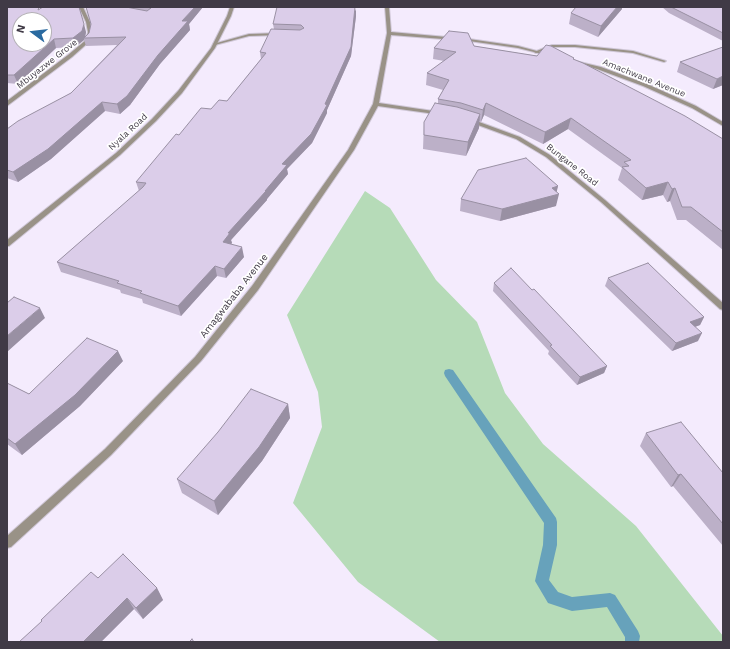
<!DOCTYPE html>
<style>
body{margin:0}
#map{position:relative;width:730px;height:649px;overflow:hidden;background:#f4ebfd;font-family:"Work Sans",sans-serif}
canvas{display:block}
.frame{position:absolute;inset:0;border:8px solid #403a46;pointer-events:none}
.north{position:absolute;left:12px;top:12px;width:40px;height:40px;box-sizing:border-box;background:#fff;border:1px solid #b3b0b5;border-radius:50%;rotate:285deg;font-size:11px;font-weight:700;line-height:16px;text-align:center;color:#403a46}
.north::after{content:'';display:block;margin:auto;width:14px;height:18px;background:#2a6aa0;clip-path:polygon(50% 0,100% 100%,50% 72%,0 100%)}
</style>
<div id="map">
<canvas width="730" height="649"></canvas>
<div class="frame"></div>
<div class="north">N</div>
</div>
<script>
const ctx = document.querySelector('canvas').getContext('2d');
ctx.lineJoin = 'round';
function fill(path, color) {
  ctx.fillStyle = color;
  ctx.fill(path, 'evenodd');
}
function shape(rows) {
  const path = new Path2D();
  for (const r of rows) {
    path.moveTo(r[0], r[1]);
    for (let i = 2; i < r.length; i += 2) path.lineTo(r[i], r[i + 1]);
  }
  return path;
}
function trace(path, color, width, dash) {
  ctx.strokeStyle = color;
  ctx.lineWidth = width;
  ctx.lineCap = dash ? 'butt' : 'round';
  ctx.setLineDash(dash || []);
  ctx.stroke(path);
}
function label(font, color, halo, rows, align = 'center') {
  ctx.font = font + ' "Work Sans",sans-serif';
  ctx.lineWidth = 3.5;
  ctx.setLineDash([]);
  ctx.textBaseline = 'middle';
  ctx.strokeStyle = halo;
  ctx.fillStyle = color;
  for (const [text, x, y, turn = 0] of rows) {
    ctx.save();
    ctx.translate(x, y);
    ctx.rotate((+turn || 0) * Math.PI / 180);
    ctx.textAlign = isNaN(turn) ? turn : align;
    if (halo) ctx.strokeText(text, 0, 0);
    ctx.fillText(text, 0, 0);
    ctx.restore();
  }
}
const green = shape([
 [365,191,390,208,436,280,477,322,505,393,543,444,636,526,723,636,723,642,440,642,358,582,293,503,322,427,318,392,287,315]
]);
const stream = shape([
 [449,369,453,370,556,518,557,522,557,545,549,580,558,592,572,597,610,593,615,595,638,631,640,636,639,642,625,642,625,637,607,607,572,611,548,603,535,581,543,545,544,523,445,376,444,373,445,370,449,369]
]);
const service = shape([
 [552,45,575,45,633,51,666,61,664,62,633,53,575,47,553,47,536,53,534,52,552,45]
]);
const minor = shape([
 [79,7,83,7,90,22,92,32,90,41,72,57,7,106,7,101,68,55,86,40,88,32,86,22,79,7],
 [385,7,389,7,391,32,469,39,518,46,552,55,550,56,518,48,469,41,391,35,379,103,440,112,442,113,442,115,378,106,354,150,258,290,201,361,111,455,11,547,7,548,7,536,105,449,195,357,252,286,348,150,373,104,387,33,385,7],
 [279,33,281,33,281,35,249,36,215,45,213,44,249,34,279,33],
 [571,60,601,67,647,84,696,106,723,122,723,126,692,108,643,86,597,69,571,62,571,60],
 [467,119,471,119,520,137,550,155,605,200,723,303,723,310,720,309,601,202,546,157,516,139,467,121,467,119]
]);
const tertiary = shape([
 [230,7,234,7,231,16,215,48,182,93,156,121,120,155,9,246,7,246,7,240,116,153,152,119,178,91,211,48,227,16,230,7]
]);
const wall = shape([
 [7,7,86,32,85,36,89,33,91,24,86,7,203,7,189,24,190,30,160,64,130,105,120,114,105,111,51,159,18,182,7,178,7,129,71,93,117,45,86,46,84,40,75,47,56,48,18,84,7,83],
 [662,7,723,7,723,41,669,13],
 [622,9,598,37,569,24,571,13],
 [356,16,351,56,327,110,327,113,312,143,287,169,288,174,267,199,267,200,231,240,232,243,231,244,244,257,226,278,217,276,181,316,143,303,142,299,121,293,120,290,61,272,57,262,139,191,136,182,179,135,211,109,227,101,261,59,260,52,274,29,273,24],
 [474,46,537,56,573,60,723,139,723,250,686,220,677,220,670,201,667,202,663,195,642,200,618,180,622,168,568,129,543,144,484,115,481,122,479,121,479,128,466,156,423,149,424,122,438,104,438,99,443,90,426,85,427,73,444,61,433,59,434,48],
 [723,47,723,85,713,89,677,72,680,62],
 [558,186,556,192,556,206,500,221,460,211,461,199],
 [608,278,704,317,700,325,695,327,698,341,672,351,605,286],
 [494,283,607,366,604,373,577,385,548,354,549,351,493,291],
 [123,361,80,406,22,455,7,444,7,383,29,394],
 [288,404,290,418,262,461,218,515,182,493,177,479],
 [646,433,723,473,723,546,673,486,671,487,640,446],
 [98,578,157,588,163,600,143,619,134,609,101,642,19,642]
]);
const shadedWall = shape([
 [195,7,203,7,189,24,190,30,160,64,130,105,120,114,117,104,182,21],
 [617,7,622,7,622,9,598,37,601,26],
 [356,9,356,16,351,56,327,110,327,113,312,143,287,169,288,174,267,199,267,200,231,240,232,243,224,251,223,242,228,233,265,191,282,164],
 [84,24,86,32,85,38,84,38,84,40,75,47,73,38],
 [54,39,56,48,18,84,14,75],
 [723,76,723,85,713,89,717,79],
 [102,102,105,111,51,159,18,182,13,172],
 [486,103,484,115,481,122,483,110],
 [480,114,479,128,466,156,468,142],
 [571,118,568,129,543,144,545,132],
 [668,182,663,195,642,200,646,188],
 [558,186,556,195,559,194,556,206,500,221,502,209,552,188],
 [675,188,670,201,667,202,672,189],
 [242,247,244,257,226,278,224,269],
 [215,266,217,276,181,316,178,306],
 [40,308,45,318,7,352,7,336],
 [704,317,700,325,686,330,690,322],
 [702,333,698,341,672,351,676,343],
 [118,351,123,361,80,406,22,455,15,444],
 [607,366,604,373,577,385,580,377],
 [288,404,290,418,262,461,218,515,214,501],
 [681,474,673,486,671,487,678,475],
 [157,588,163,600,143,619,136,608],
 [127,598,134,609,101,642,83,642]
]);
const building = shape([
 [7,7,39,7,38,10,43,7,79,7,84,24,82,31,73,38,54,39,14,75,7,75,7,7],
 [20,20,44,20,44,44,20,44,20,20],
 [86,7,126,7,147,11,151,8,146,7,195,7,182,21,188,21,158,55,127,96,117,104,102,102,48,149,13,172,7,170,7,129,18,121,71,93,126,37,84,38,89,33,91,24,86,7],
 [277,7,355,7,351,47,325,104,327,105,311,134,282,164,287,165,265,191,266,191,228,233,230,233,223,242,242,247,224,269,215,266,178,306,140,293,142,291,117,283,119,281,57,262,143,187,146,183,136,182,176,134,179,135,201,108,211,109,219,100,227,101,266,53,260,52,271,29,300,30,304,28,301,25,273,24,277,7],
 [576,7,617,7,601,26,571,13,576,7],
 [671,7,723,7,723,33,671,7],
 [449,31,468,33,474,46,537,56,546,45,551,46,574,58,573,59,583,63,685,116,723,139,723,232,691,207,682,207,675,188,672,189,668,182,646,188,622,167,629,166,624,162,631,160,571,118,545,132,486,103,483,110,461,103,438,99,449,80,427,73,456,52,434,48,449,31],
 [723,47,723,76,717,79,680,62,723,47],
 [435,103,457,107,480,114,468,142,424,135,424,122,435,103],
 [526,158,558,186,552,188,559,194,502,209,461,199,478,170,526,158],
 [648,263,704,317,690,322,702,333,676,343,608,278,648,263],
 [511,268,532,290,534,289,607,366,580,377,550,346,552,345,494,283,511,268],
 [14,297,40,308,7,336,7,303,14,297],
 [87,338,118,351,75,395,15,444,7,438,7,383,29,394,87,338],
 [251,389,288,404,259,447,214,501,177,479,218,432,251,389],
 [681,422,723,473,723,524,681,474,678,475,646,433,681,422],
 [123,554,157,588,136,608,127,598,83,642,19,642,42,621,41,620,91,572,98,578,123,554],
 [192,639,194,642,189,642,192,639]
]);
const farStreetnames = [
 ["Mbuyazwe Grove",47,64,-38],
 ["Amachwane Avenue",644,78,22],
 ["Nyala Road",128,132,-43],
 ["Bungane Road",572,165,38]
];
const streetNames = [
 ["Amagwababa Avenue",234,296,-52]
];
fill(green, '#b6dbb8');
fill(stream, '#67a2bb');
trace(service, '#d0c8d8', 2);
trace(minor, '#d0c8d8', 2);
trace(tertiary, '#d0c8d8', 2);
fill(service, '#999287');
fill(minor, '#999287');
fill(tertiary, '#999287');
fill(wall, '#bcb0c8');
fill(shadedWall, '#9990a3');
fill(building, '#dbcde9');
trace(building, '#9990a3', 1);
label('9px', '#403a46', '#fff', farStreetnames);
label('10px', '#403a46', '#fff', streetNames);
</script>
